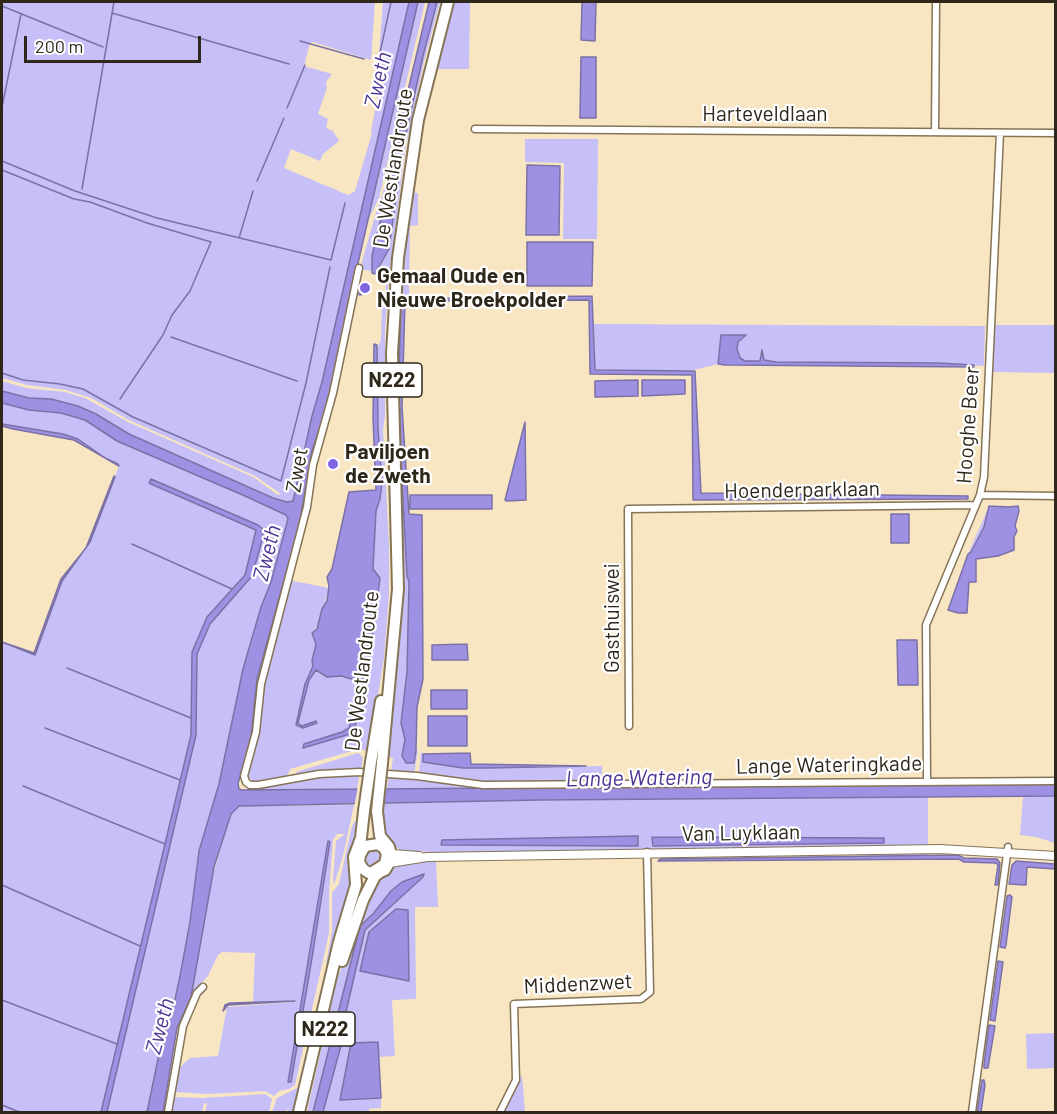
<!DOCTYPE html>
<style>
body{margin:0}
#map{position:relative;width:1057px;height:1114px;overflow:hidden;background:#f8e6c3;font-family:Barlow,sans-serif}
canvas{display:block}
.frame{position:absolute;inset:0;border:3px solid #2e271a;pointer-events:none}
.scale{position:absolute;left:24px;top:36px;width:177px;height:27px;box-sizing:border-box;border:3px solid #2e271a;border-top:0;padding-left:8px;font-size:18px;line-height:21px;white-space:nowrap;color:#2e271a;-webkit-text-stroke:4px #fff;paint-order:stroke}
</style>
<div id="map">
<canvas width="1057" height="1114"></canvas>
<div class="frame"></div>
<div class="scale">200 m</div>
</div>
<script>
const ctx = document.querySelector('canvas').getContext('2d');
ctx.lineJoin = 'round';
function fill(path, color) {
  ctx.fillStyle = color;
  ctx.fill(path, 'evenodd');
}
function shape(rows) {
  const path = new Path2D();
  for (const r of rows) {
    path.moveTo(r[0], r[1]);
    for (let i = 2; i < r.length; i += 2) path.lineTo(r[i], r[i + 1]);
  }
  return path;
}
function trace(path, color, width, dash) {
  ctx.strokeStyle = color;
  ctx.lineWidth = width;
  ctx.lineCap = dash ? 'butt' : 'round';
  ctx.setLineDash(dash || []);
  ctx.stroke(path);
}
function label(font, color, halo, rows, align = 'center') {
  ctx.font = font + ' Barlow,sans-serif';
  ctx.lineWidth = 4.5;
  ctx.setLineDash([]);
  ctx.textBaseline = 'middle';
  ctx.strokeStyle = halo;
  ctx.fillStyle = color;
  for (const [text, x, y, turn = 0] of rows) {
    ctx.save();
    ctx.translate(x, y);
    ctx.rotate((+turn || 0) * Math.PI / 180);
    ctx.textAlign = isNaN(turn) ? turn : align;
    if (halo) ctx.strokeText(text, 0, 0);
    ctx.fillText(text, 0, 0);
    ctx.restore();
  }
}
const green = shape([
 [2,2,375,2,371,60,313,42,310,43,304,66,332,74,326,82,327,88,318,114,328,119,326,128,333,131,339,141,323,154,320,161,291,149,284,168,348,195,355,191,372,133,371,131,381,79,375,77,378,65,383,2,409,2,322,382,305,446,298,484,292,502,273,498,129,434,87,410,65,402,29,398,2,391,2,381,26,388,65,392,85,398,128,422,253,477,278,495,281,494,255,476,129,420,91,398,66,390,27,385,2,378],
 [418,2,425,2,379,198,369,218],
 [437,2,440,2,424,62,406,145,389,276,385,333,385,416,383,430,389,545,389,594,384,658,368,756,365,750,359,749,290,769,287,777,254,783,248,776,248,772,257,742,262,687,288,580,329,588,319,623,312,634,316,644,312,661,314,666,323,676,350,678,373,569,376,511,380,499,382,483,378,429,377,349,381,340,382,306,385,305,386,275,377,272,389,249,403,147,423,56],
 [450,2,470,2,469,69,436,69],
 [399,128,400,137,372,256,372,271,364,270,361,265,375,216,386,183],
 [525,139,598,139,597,239,563,239,564,163,525,162],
 [408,192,418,193,418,225,410,226,409,298,401,299,398,409,407,576,409,582,407,672,401,723,405,739,402,756,414,763,416,750,418,751,414,774,391,771,393,758,388,757,390,737,388,730,393,678,395,367],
 [594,324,985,326,984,366,938,363,776,362,764,360,763,351,761,351,760,361,745,361,740,358,737,349,738,342,745,336,721,335,718,364,694,370,595,370],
 [994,325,1055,325,1055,373,991,372],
 [2,403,29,410,61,413,85,420,117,441,245,496,286,515,288,519,271,582,261,607,243,669,219,784,199,851,190,922,180,976,154,1075,147,1112,107,1112,196,735,197,654,210,624,252,576,263,537,263,529,258,525,150,480,151,484,256,529,256,533,245,575,232,589,192,652,191,735,101,1112,2,1112,2,642,35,654,62,581,90,542,119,466,118,464,105,458,78,439,2,424],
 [989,506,984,527,971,552,968,554],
 [421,752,423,754,423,762,463,768,602,766,602,782,482,783,419,774],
 [358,753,363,757,361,770,298,774,296,772],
 [359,775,357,789,242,790,291,780],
 [389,776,417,778,476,788,387,788],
 [928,796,928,855,883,856,654,849,466,853,402,851,394,846,383,831,381,824,383,804,540,800],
 [1023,796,1055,796,1055,843,1036,837,1020,835],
 [354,805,343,856,334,885,333,879,336,841,345,834,337,834,333,840,329,893,329,933,295,1085,289,1089,279,1091,274,1096,265,1091,207,1094,175,1092,180,1067,190,1058,218,1056,227,1007,295,1002,253,1002,255,953,222,952,218,955,208,976,192,993,208,892,231,814,239,806],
 [328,841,313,952,291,1082,289,1082],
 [358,817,360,818,354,875,330,959,326,964,332,931,332,893,339,884,352,826],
 [376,850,379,853,380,859,373,863,371,866,367,863,366,856,369,852],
 [436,861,438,907,415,907,416,999,392,1000,395,1056,379,1057,378,1042,351,1043,341,1099,381,1098,381,1108,369,1109,369,1112,323,1112,348,1017,345,1017,365,930,423,877,424,874,402,882,391,891,373,914,360,926,313,1112,307,1112,337,979,374,885,397,865,418,862],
 [396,909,408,910,409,981,360,971],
 [1055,1033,1055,1068,1027,1069,1026,1034],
 [522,1075,525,1112,505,1112],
 [299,1087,294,1112,288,1112,289,1107,286,1112,272,1112,277,1098],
 [265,1094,272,1099,269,1112,205,1112,207,1104,204,1103,202,1112,170,1112,174,1097,202,1098]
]);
const water = shape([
 [409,2,418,2,353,285,362,289,361,295,352,293,330,397,312,451,299,526,257,679,250,747,238,783,239,789,242,790,1055,784,1055,796,540,800,239,806,231,814,214,867,191,997,177,1028,163,1112,147,1112,166,1021,175,999,180,976,190,922,199,851,219,784,243,669,261,607,271,582,288,519,286,515,245,496,117,441,85,420,61,413,29,410,2,403,2,391,29,398,51,399,78,406,96,414,129,434,273,498,287,502,293,501,312,416,322,382,409,2],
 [429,2,437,2,423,56,403,147,389,249,375,274,372,273,372,256,400,138,399,128,429,2],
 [582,2,596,2,595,41,581,40,582,2],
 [581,57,596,57,596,118,580,118,581,57],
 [527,165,560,166,559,235,526,235,527,165],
 [527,242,593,242,592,286,527,286,527,242],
 [592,296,595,370,695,371,701,493,968,496,968,499,693,500,692,375,590,374,589,300,405,301,402,407,409,514,422,515,423,679,417,707,416,750,414,763,406,763,402,756,405,739,401,723,407,672,409,582,407,576,398,409,401,299,592,296],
 [721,335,746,335,738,342,737,349,740,358,745,361,760,361,762,350,764,360,776,362,938,363,974,365,974,367,725,365,718,364,721,335],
 [374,344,377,345,378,429,382,483,380,499,376,511,373,569,380,578,366,683,354,731,350,734,303,748,304,744,342,732,349,728,359,690,359,681,341,676,327,677,316,670,309,680,298,723,302,726,316,721,317,723,303,728,296,725,305,684,313,666,312,661,316,644,312,633,317,629,322,609,327,601,329,586,327,577,332,569,349,492,376,490,373,418,374,344],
 [638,380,638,396,595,397,595,381,638,380],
 [642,380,685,380,685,394,642,396,642,380],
 [525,422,526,500,507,501,505,500,525,422],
 [2,424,63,434,78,439,105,458,118,464,119,466,74,440,13,429,2,426,2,424],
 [114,476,115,477,90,542,62,581,35,655,2,642,34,653,61,579,86,548,114,476],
 [151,479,258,525,263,529,263,537,252,576,210,624,197,654,196,735,107,1112,101,1112,191,735,192,652,207,617,245,575,256,530,151,484,149,483,151,479],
 [410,495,492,495,492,509,410,509,410,495],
 [989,506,1009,507,1018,506,1019,511,1015,526,1017,531,1014,537,1014,550,998,556,976,559,976,582,969,582,967,613,958,613,948,610,968,554,971,552,984,527,989,506],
 [891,514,909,514,909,543,891,543,891,514],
 [897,640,917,640,918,685,898,685,897,640],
 [467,644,468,660,432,660,432,645,467,644],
 [431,690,467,690,467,709,431,709,431,690],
 [428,716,467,716,467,746,428,746,428,716],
 [470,753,471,764,586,766,488,768,463,768,423,762,423,754,470,753],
 [638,836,638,846,441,845,442,840,638,836],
 [652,837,884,838,884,843,653,846,652,837],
 [328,841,330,842,313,952,291,1082,288,1082,328,841],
 [958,855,964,858,997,859,1000,863,998,885,995,885,998,865,996,863,964,862,959,859,658,861,660,859,958,855],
 [1016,861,1055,864,1055,869,1027,867,1026,885,1009,884,1012,865,1016,861],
 [424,874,423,877,365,930,345,1016,349,1016,323,1112,313,1112,360,926,373,914,391,891,402,882,424,874],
 [1010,895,1012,897,1006,945,1005,948,1000,947,1007,896,1010,895],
 [396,909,408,910,409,981,360,971,369,932,396,909],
 [998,961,1003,962,995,1021,990,1020,998,961],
 [295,1001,228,1005,223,1011,225,1005,230,1003,295,1001],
 [989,1025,995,1026,988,1068,984,1068,984,1064,989,1025],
 [378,1042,381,1098,340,1100,351,1043,378,1042],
 [982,1080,984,1080,985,1085,981,1112,977,1112,982,1080]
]);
const pier = shape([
 [387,785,383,807,354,808,358,786]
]);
const stream = shape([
 [2,6,103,47],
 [112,13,289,64],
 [300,41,364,59],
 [378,62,391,2],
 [2,107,21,14],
 [287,108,305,65],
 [2,161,75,191,157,218,331,260,345,203],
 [2,170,74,199,90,202,147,223,211,242,190,291,172,315,163,335,120,399],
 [257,181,284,118],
 [82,189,114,2],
 [239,238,253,191],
 [171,337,297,381],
 [2,373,23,380,60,384,83,389,133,417,281,481,306,383,330,267],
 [132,544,232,589],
 [67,668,191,718],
 [45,728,180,780],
 [23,786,165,844],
 [2,885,140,946],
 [2,1000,117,1044],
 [2,1105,19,1112]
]);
const minor = shape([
 [475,129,1056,133],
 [935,132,936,2],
 [359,268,333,393,313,465,307,507,261,684,256,732,244,776,246,782,250,785,258,785,319,774,359,772,417,776,483,785,1056,781],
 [980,495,1056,496],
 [629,726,628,509,976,505],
 [927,781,926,625,980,495,984,477,1000,133],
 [168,1112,183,1026,197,993,203,987],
 [500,1112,516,1080,514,1004,641,999,650,992,647,852],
 [972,1112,1008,847]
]);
const tertiary = shape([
 [392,854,419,856],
 [390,863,427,857,940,849,1056,856]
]);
const primary = shape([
 [371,762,381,701],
 [382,763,398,589,392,353,398,258,418,120,448,2],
 [371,873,385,864,387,854,384,848,378,844,365,846,360,855,359,862,363,869,369,873,371,873,376,874,385,870,392,858,389,847,380,836,377,811],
 [342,961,363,900,375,876,379,873],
 [299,1112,339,942,356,885,354,857,361,838,364,811]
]);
const primaryBridge = shape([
 [364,811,371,762],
 [377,811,382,763]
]);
const markers = [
 [365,288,6,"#8166e1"],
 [333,464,6,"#8166e1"]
];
const shields = [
 [392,380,60],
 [325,1029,60]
];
const shieldNames = [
 ["N222",392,380],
 ["N222",325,1029]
];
const streetNames = [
 ["Harteveldlaan",765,114],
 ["De Westlandroute",393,168,-81],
 ["Hooghe Beer",968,425,-86],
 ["Zwet",297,470,-80],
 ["Hoenderparklaan",802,490,-1],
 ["Gasthuiswei",612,618,-90],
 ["De Westlandroute",362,671,-83],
 ["Lange Wateringkade",829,765,-1],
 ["Van Luyklaan",741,833,-1],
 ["Middenzwet",578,984,-3]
];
const poiNames = [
 ["Gemaal Oude en",377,276],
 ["Nieuwe Broekpolder",377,300],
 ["Paviljoen",345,452],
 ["de Zweth",345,476]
];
const waterNames = [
 ["Zweth",378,80,-77],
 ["Zweth",267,553,-76],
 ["Lange Watering",639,778,-1],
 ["Zweth",160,1026,-75]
];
fill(green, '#c6bff8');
fill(water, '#9e91e3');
trace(water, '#7c71a7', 1.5);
fill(pier, '#f8e6c3');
trace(stream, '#7c71a7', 1.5);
trace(minor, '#857556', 9);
trace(tertiary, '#857556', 10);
trace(primary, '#857556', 14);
trace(minor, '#fff', 6);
trace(tertiary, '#fff', 8);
trace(primary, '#fff', 10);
trace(primaryBridge, '#857556', 14, []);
trace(primaryBridge, '#fff', 10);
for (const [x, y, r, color] of markers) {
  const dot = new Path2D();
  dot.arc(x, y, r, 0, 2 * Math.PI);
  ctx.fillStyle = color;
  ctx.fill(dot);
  trace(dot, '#fff', 2);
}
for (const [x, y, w] of shields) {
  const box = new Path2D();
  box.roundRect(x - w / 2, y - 17, w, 34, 4.5);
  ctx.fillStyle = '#fff';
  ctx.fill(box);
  trace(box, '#2e271a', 1.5);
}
label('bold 20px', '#2e271a', null, shieldNames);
label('21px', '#2e271a', '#fff', streetNames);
label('bold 21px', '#2e271a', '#fff', poiNames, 'left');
label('italic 22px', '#4e3594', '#fff', waterNames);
</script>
